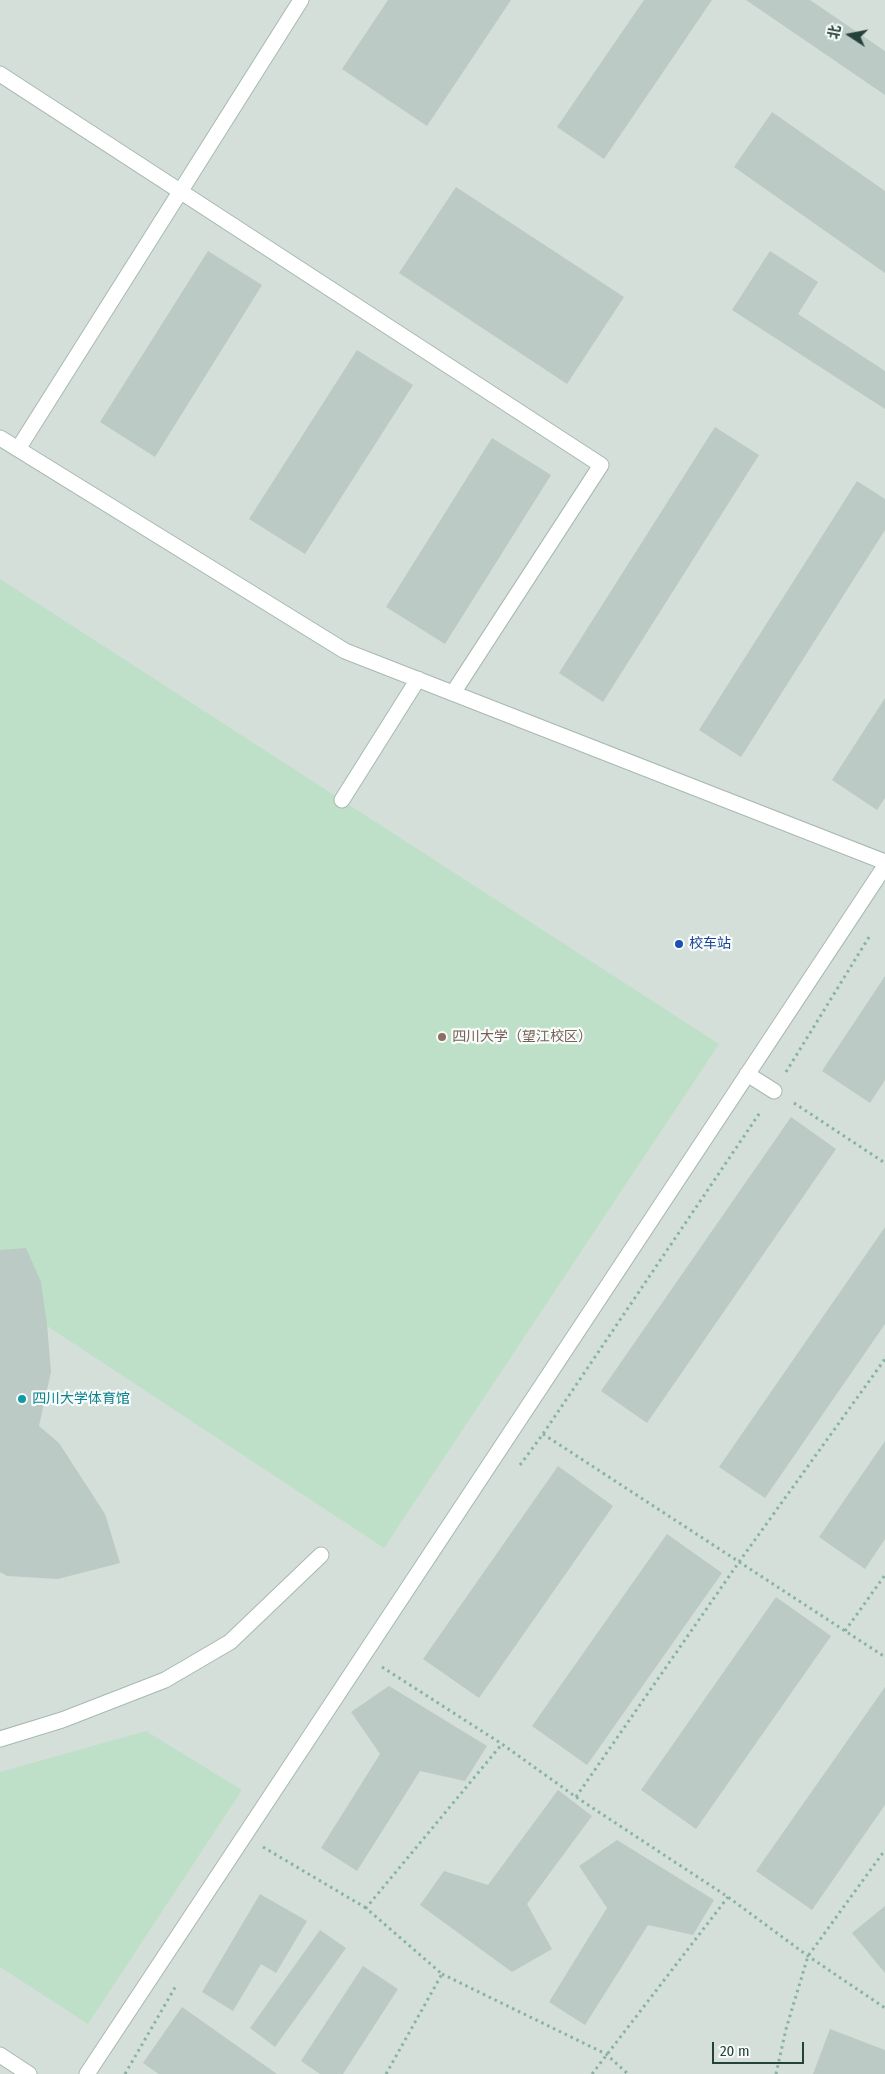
<!DOCTYPE html>
<meta charset="utf-8">
<style>
body{margin:0}
#map{position:relative;width:885px;height:2074px;overflow:hidden;background:#e6efeb;font-family:"Fira Sans Condensed","Noto Sans SC",sans-serif}
canvas{display:block}
.north{position:absolute;left:825px;top:10px;width:50px;height:50px;-webkit-text-stroke:4px #f7fbf9;paint-order:stroke;rotate:281deg;font-size:14px;font-weight:700;line-height:20px;text-align:center;color:#24423a}
.north::after{content:'';display:block;margin:auto;width:18px;height:22px;background:#24423a;clip-path:polygon(50% 0,100% 100%,50% 72%,0 100%)}
.scale{position:absolute;left:712px;top:2042px;width:92px;height:22px;box-sizing:border-box;border:2px solid #24423a;border-top:0;padding-left:6px;font-size:15px;line-height:18px;white-space:nowrap;color:#24423a;-webkit-text-stroke:4px #f7fbf9;paint-order:stroke}
</style>
<div id="map">
<canvas width="885" height="2074"></canvas>
<div class="north">北</div>
<div class="scale">20 m</div>
</div>
<script>
const ctx = document.querySelector('canvas').getContext('2d');
ctx.lineJoin = 'round';
function fill(path, color) {
  ctx.fillStyle = color;
  ctx.fill(path, 'evenodd');
}
function shape(rows) {
  const path = new Path2D();
  for (const r of rows) {
    path.moveTo(r[0], r[1]);
    for (let i = 2; i < r.length; i += 2) path.lineTo(r[i], r[i + 1]);
  }
  return path;
}
function trace(path, color, width, dash) {
  ctx.strokeStyle = color;
  ctx.lineWidth = width;
  ctx.lineCap = dash ? 'butt' : 'round';
  ctx.setLineDash(dash || []);
  ctx.stroke(path);
}
function label(font, color, halo, rows, align = 'center') {
  ctx.font = font + ' "Fira Sans Condensed","Noto Sans SC",sans-serif';
  ctx.lineWidth = 4.5;
  ctx.setLineDash([]);
  ctx.textBaseline = 'middle';
  ctx.strokeStyle = halo;
  ctx.fillStyle = color;
  for (const [text, x, y, turn = 0] of rows) {
    ctx.save();
    ctx.translate(x, y);
    ctx.rotate((+turn || 0) * Math.PI / 180);
    ctx.textAlign = isNaN(turn) ? turn : align;
    if (halo) ctx.strokeText(text, 0, 0);
    ctx.fillText(text, 0, 0);
    ctx.restore();
  }
}
const built = shape([
 [0,0,885,0,885,2074,0,2074]
]);
const green = shape([
 [0,579,719,1044,384,1548,0,1295],
 [146,1731,242,1790,88,2024,0,1967,0,1772]
]);
const building = shape([
 [388,0,511,0,427,126,342,69],
 [644,0,712,0,604,159,557,127],
 [746,0,810,0,885,51,885,95],
 [772,112,885,191,885,273,734,167],
 [456,187,624,297,567,384,399,273],
 [208,251,262,285,155,457,100,422],
 [770,251,818,282,798,314,885,371,885,409,732,310],
 [357,350,413,385,305,554,249,519],
 [715,427,759,455,603,702,559,673],
 [492,438,551,475,445,644,386,607],
 [857,481,885,499,885,530,741,757,699,730],
 [885,698,885,798,877,810,832,780],
 [885,976,885,1080,870,1103,822,1071],
 [791,1117,836,1149,647,1423,601,1391],
 [885,1227,885,1324,765,1498,719,1467],
 [26,1248,41,1282,47,1324,51,1372,39,1426,59,1443,105,1514,120,1563,58,1579,7,1576,0,1572,0,1250],
 [885,1441,885,1539,865,1569,819,1537],
 [558,1466,613,1506,479,1698,423,1659],
 [667,1534,722,1573,587,1765,532,1726],
 [776,1597,831,1636,696,1829,641,1790],
 [389,1686,487,1746,465,1781,420,1771,357,1871,321,1848,380,1754,351,1712],
 [885,1687,885,1805,812,1910,756,1871],
 [558,1790,592,1816,527,1904,552,1949,512,1972,420,1905,444,1871,488,1885],
 [617,1840,714,1900,693,1935,648,1925,585,2025,549,2002,607,1908,579,1866],
 [260,1894,307,1921,276,1973,261,1964,233,2011,202,1992],
 [885,1906,885,1973,852,1933],
 [320,1930,346,1948,275,2047,250,2028],
 [363,1966,398,1989,343,2074,320,2074,301,2061],
 [182,2007,277,2074,159,2074,143,2063],
 [830,2029,885,2050,885,2074,813,2074]
]);
const path = shape([
 [786,1072,869,937],
 [794,1103,885,1163],
 [543,1434,885,1657],
 [520,1465,543,1434,761,1111],
 [845,1631,885,1575],
 [382,1667,502,1744,576,1797,728,1897,808,1956,885,2008],
 [576,1797,739,1562,885,1359],
 [263,1847,366,1908],
 [442,1974,606,2054,628,2074],
 [125,2074,177,1984],
 [386,2074,442,1974,366,1908,502,1744],
 [592,2074,728,1897],
 [776,2074,786,2029,808,1956,885,1850]
]);
const lane = shape([
 [0,74,601,465,453,693],
 [18,449,301,0]
]);
const street = shape([
 [0,438,345,651,885,862],
 [342,800,418,679],
 [747,1074,774,1091],
 [0,1739,62,1720,165,1680,230,1642,321,1555],
 [0,2055,29,2074],
 [87,2074,885,866]
]);
const markers = [
 [679,944,5,"#1a4fb4"],
 [442,1037,5,"#8d6e63"],
 [22,1399,5,"#0f9aa8"]
];
const transitNames = [
 ["校车站",689,944]
];
const educationNames = [
 ["四川大学（望江校区）",452,1037]
];
const cultureNames = [
 ["四川大学体育馆",32,1399]
];
fill(built, '#d4dfda');
fill(green, '#bfe0c8');
fill(building, '#bbcac4');
trace(lane, '#a8b8b2', 17);
trace(street, '#a8b8b2', 17);
trace(path, '#86b3a5', 3, [2.5, 4]);
trace(lane, '#fff', 15);
trace(street, '#fff', 15);
for (const [x, y, r, color] of markers) {
  const dot = new Path2D();
  dot.arc(x, y, r, 0, 2 * Math.PI);
  ctx.fillStyle = color;
  ctx.fill(dot);
  trace(dot, '#f7fbf9', 2);
}
label('14px', '#164399', '#f7fbf9', transitNames, 'left');
label('14px', '#785e54', '#f7fbf9', educationNames, 'left');
label('14px', '#0d838f', '#f7fbf9', cultureNames, 'left');
</script>
